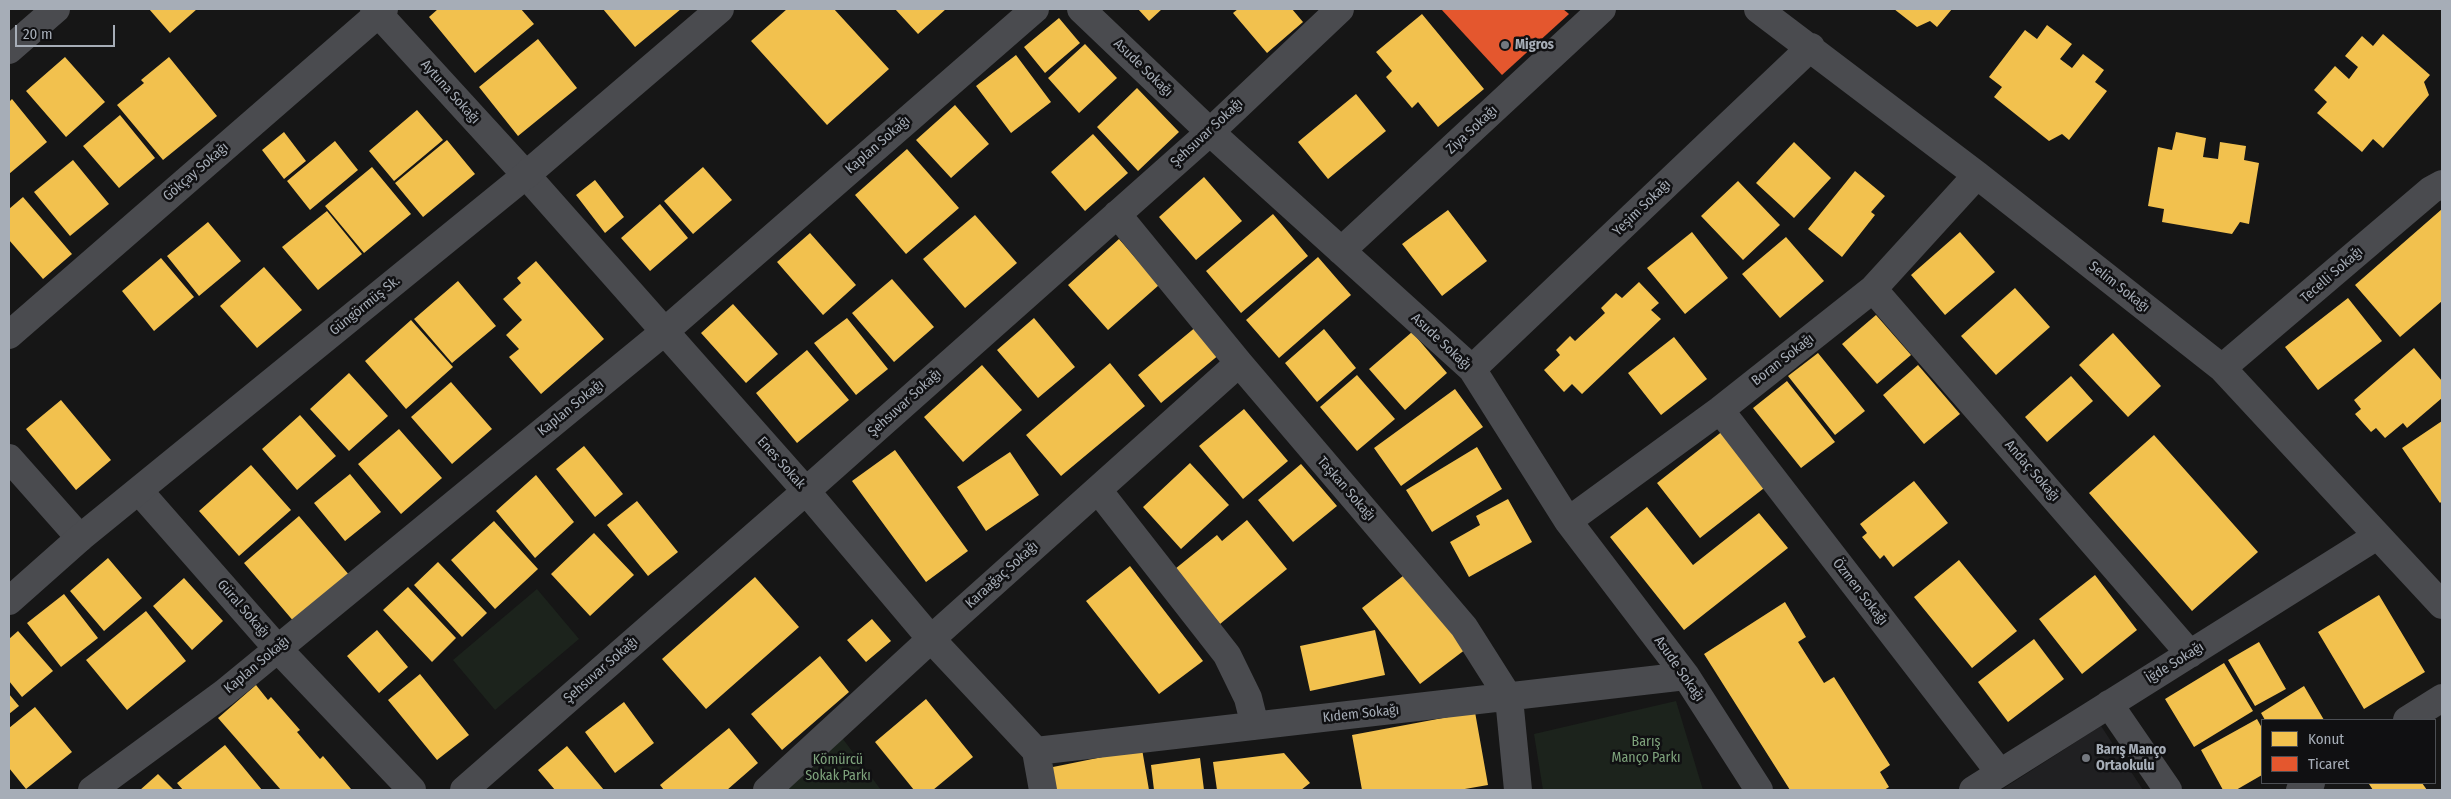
<!DOCTYPE html>
<meta charset="utf-8">
<style>
body{margin:0}
#map{position:relative;width:2451px;height:799px;overflow:hidden;background:#161616;font-family:"Fira Sans Condensed",sans-serif}
canvas{display:block}
.frame{position:absolute;inset:0;border:10px solid #a6adb7;pointer-events:none}
.legend{position:absolute;left:2261px;top:719px;width:175px;height:65px;box-sizing:border-box;background:#101012;border:1px solid #4c4f54;margin:0;padding:6px 9px;list-style:none;font-size:15px;color:#a6adb7}
.legend li{display:flex;align-items:center;gap:10px;height:25px}
.legend b{width:25px;border:1px solid #4c4f54}
.scale{position:absolute;left:15px;top:25px;width:100px;height:22px;box-sizing:border-box;border:2px solid #a6adb7;border-top:0;padding-left:6px;font-size:15px;line-height:18px;white-space:nowrap;color:#a6adb7;-webkit-text-stroke:4px #101012;paint-order:stroke}
</style>
<div id="map">
<canvas width="2451" height="799"></canvas>
<div class="frame"></div>
<ul class="legend">
<li><b style="height:14px;background:#f2c14e"></b>Konut</li>
<li><b style="height:14px;background:#e4572e"></b>Ticaret</li>
</ul>
<div class="scale">20 m</div>
</div>
<script>
const ctx = document.querySelector('canvas').getContext('2d');
ctx.lineJoin = 'round';
function fill(path, color) {
  ctx.fillStyle = color;
  ctx.fill(path, 'evenodd');
}
function shape(rows) {
  const path = new Path2D();
  for (const r of rows) {
    path.moveTo(r[0], r[1]);
    for (let i = 2; i < r.length; i += 2) path.lineTo(r[i], r[i + 1]);
  }
  return path;
}
function trace(path, color, width, dash) {
  ctx.strokeStyle = color;
  ctx.lineWidth = width;
  ctx.lineCap = dash ? 'butt' : 'round';
  ctx.setLineDash(dash || []);
  ctx.stroke(path);
}
function label(font, color, halo, rows, align = 'center') {
  ctx.font = font + ' "Fira Sans Condensed",sans-serif';
  ctx.lineWidth = 5;
  ctx.setLineDash([]);
  ctx.textBaseline = 'middle';
  ctx.strokeStyle = halo;
  ctx.fillStyle = color;
  for (const [text, x, y, turn = 0] of rows) {
    ctx.save();
    ctx.translate(x, y);
    ctx.rotate((+turn || 0) * Math.PI / 180);
    ctx.textAlign = isNaN(turn) ? turn : align;
    if (halo) ctx.strokeText(text, 0, 0);
    ctx.fillText(text, 0, 0);
    ctx.restore();
  }
}
const built = shape([
 [2101,726,2143,790,2001,790]
]);
const green = shape([
 [537,589,579,639,495,710,453,660],
 [1676,701,1703,790,1543,790,1534,734],
 [840,735,881,790,783,790]
]);
const homes = shape([
 [149,9,197,9,170,33],
 [438,9,521,9,534,24,475,73,429,17],
 [603,9,681,9,635,47],
 [787,9,834,9,889,69,827,125,751,41],
 [895,9,946,9,918,34],
 [1138,9,1162,9,1149,21],
 [1238,9,1292,9,1303,22,1267,53,1233,13],
 [1894,9,1952,9,1937,27,1930,21,1917,27],
 [1422,14,1484,89,1438,127,1418,102,1412,108,1386,77,1392,71,1376,52],
 [1059,18,1080,43,1045,73,1024,47],
 [2047,25,2072,44,2060,59,2072,68,2083,54,2104,70,2095,82,2107,91,2069,140,2062,134,2049,141,1994,97,2002,87,1989,77,2025,30,2037,39],
 [2383,34,2430,75,2424,82,2429,95,2383,148,2373,139,2362,152,2317,113,2327,102,2314,90,2335,66,2349,79,2358,67,2345,56,2362,36,2373,46],
 [538,39,577,88,518,136,479,87],
 [1085,44,1117,78,1079,113,1048,78],
 [1016,55,1051,102,1011,133,976,86],
 [65,57,105,102,66,137,26,91],
 [169,57,217,116,163,160,117,105,144,83,141,80],
 [1137,88,1179,132,1138,171,1097,127],
 [1356,94,1386,131,1328,179,1298,142],
 [12,99,47,142,9,174,9,102],
 [955,105,989,144,951,178,916,140],
 [417,110,443,140,394,181,369,151],
 [120,115,155,158,119,188,83,146],
 [284,132,306,161,284,179,262,150],
 [2176,132,2206,138,2203,157,2218,159,2220,142,2246,146,2244,160,2259,163,2249,224,2240,222,2232,234,2162,222,2164,209,2148,206,2158,147,2172,150],
 [1093,134,1128,173,1085,211,1051,172],
 [447,140,475,174,423,217,395,183],
 [335,141,358,170,310,210,287,181],
 [1794,142,1831,178,1794,218,1756,183],
 [907,149,959,208,906,254,855,195],
 [73,160,109,204,70,236,34,192],
 [372,167,411,214,364,253,325,206],
 [703,167,732,200,693,234,664,201],
 [1855,171,1885,196,1871,212,1875,215,1842,257,1808,229],
 [1204,177,1242,221,1196,260,1159,217],
 [595,180,624,217,605,233,576,195],
 [1738,181,1780,225,1743,260,1701,216],
 [23,197,72,254,43,279,9,240,9,209],
 [660,204,688,238,650,271,621,238],
 [2442,209,2442,301,2400,337,2355,285],
 [1448,210,1487,261,1442,296,1402,244],
 [327,211,362,254,318,290,282,247],
 [1273,214,1308,256,1241,313,1206,271],
 [975,215,1017,263,965,308,923,259],
 [208,222,241,261,199,296,167,256],
 [1692,232,1728,278,1685,314,1647,268],
 [1960,232,1995,272,1945,315,1911,275],
 [810,233,856,285,823,315,777,262],
 [1786,237,1824,281,1780,318,1742,274],
 [1119,239,1159,285,1108,330,1068,285],
 [1318,257,1351,295,1279,358,1246,320],
 [161,258,194,297,154,331,122,291],
 [536,261,604,339,541,394,509,357,519,349,506,335,522,320,503,299,521,283,517,278],
 [264,267,302,310,257,348,220,306],
 [892,279,934,327,894,362,852,313],
 [458,281,496,326,452,363,414,319],
 [1639,282,1659,303,1651,310,1661,319,1582,394,1572,384,1564,392,1544,370,1560,355,1556,350,1570,336,1575,341,1605,313,1601,308,1616,293,1622,298],
 [2015,288,2050,327,1996,375,1961,336],
 [2348,298,2382,341,2318,390,2285,347],
 [733,304,778,354,746,383,701,333],
 [1876,315,1911,355,1877,384,1842,344],
 [847,318,888,369,856,395,814,343],
 [1034,318,1075,367,1038,398,997,350],
 [411,320,453,367,406,409,365,361],
 [1197,326,1220,354,1161,403,1138,375],
 [1324,329,1356,368,1317,402,1285,363],
 [1412,332,1447,373,1405,410,1369,369],
 [2113,333,2161,386,2128,417,2079,365],
 [1674,337,1707,379,1661,415,1628,373],
 [2414,348,2442,381,2442,398,2407,428,2403,423,2385,438,2376,428,2371,432,2355,414,2361,409,2354,400],
 [807,350,849,400,797,443,756,393],
 [1818,353,1865,411,1835,435,1788,376],
 [1110,363,1145,406,1061,476,1026,435],
 [982,365,1022,410,963,462,924,417],
 [1918,365,1960,414,1924,444,1883,395],
 [349,373,388,416,349,451,310,409],
 [1357,375,1395,419,1357,451,1320,407],
 [2071,376,2093,401,2047,442,2025,417],
 [1787,381,1835,442,1801,468,1753,408],
 [451,382,492,429,452,464,411,417],
 [1455,389,1483,427,1401,486,1374,448],
 [61,400,111,460,76,490,26,429],
 [1244,409,1288,461,1243,499,1199,446],
 [300,415,336,456,297,490,262,449],
 [2442,421,2442,501,2440,503,2402,448],
 [399,429,442,478,401,514,358,464],
 [1724,430,1768,485,1700,538,1657,483],
 [2154,435,2258,552,2192,611,2089,493],
 [584,446,623,494,595,517,556,469],
 [1477,447,1502,489,1432,532,1406,490],
 [895,450,968,551,926,582,852,481],
 [1010,452,1039,495,986,531,957,487],
 [1190,463,1229,505,1181,549,1143,507],
 [1301,464,1337,506,1293,542,1258,500],
 [251,465,291,510,239,556,199,511],
 [350,474,381,512,345,541,314,503],
 [536,475,574,522,535,558,496,511],
 [1914,481,1948,523,1893,567,1884,555,1880,559,1862,537,1867,533,1860,524],
 [1508,499,1532,542,1469,577,1450,542,1480,525,1476,516],
 [637,501,678,552,648,576,607,525],
 [1647,507,1693,565,1759,513,1788,548,1684,630,1610,537],
 [299,516,350,576,295,623,244,563],
 [1247,520,1287,569,1220,624,1175,569,1217,535,1222,541],
 [494,521,538,569,495,609,451,560],
 [594,533,634,575,590,616,551,574],
 [108,558,142,598,104,631,70,591],
 [1959,560,2017,631,1972,668,1914,597],
 [438,562,487,613,462,637,414,585],
 [1130,566,1203,661,1159,694,1086,601],
 [1408,572,1466,649,1420,684,1362,608],
 [2095,575,2137,630,2082,674,2039,619],
 [755,577,799,627,706,709,662,659],
 [184,578,223,621,192,650,153,606],
 [408,587,456,638,432,662,383,610],
 [64,594,98,638,61,667,27,623],
 [2379,595,2425,672,2364,709,2318,632],
 [1785,602,1806,637,1798,642,1824,683,1834,677,1890,765,1880,772,1889,787,1884,790,1790,790,1704,654],
 [146,611,186,661,127,710,86,660],
 [872,619,891,641,866,662,847,640],
 [377,630,408,667,379,693,347,656],
 [1375,630,1385,675,1310,691,1300,646],
 [18,631,53,671,22,697,9,681,9,639],
 [2034,639,2064,679,2008,722,1978,682],
 [2259,642,2286,689,2255,706,2228,660],
 [820,656,849,692,782,750,751,714],
 [2224,663,2253,711,2194,747,2165,699],
 [420,674,469,735,437,760,388,700],
 [256,685,268,700,271,697,300,730,297,732,320,759,323,756,351,789,281,790,218,718],
 [2304,686,2324,720,2265,720,2261,713],
 [9,694,19,706,9,714],
 [926,699,973,757,933,790,914,790,875,742],
 [624,702,654,743,615,773,585,732],
 [35,707,72,752,26,789,9,768,9,728],
 [1475,712,1488,785,1459,790,1362,790,1352,735],
 [2257,719,2262,728,2262,775,2236,790,2223,790,2201,750],
 [729,728,758,763,727,790,664,790,660,785],
 [225,745,262,790,183,790,177,783],
 [567,746,604,790,555,790,538,770],
 [1142,749,1149,790,1052,790,1048,768],
 [1284,753,1310,783,1301,790,1217,790,1213,762],
 [1200,758,1204,790,1154,790,1151,765],
 [158,774,174,790,140,790],
 [2371,783,2422,783,2427,790,2373,790,2369,784]
]);
const shops = shape([
 [1441,9,1563,9,1569,14,1502,75]
]);
const minor = shape([
 [374,9,526,175,806,491,931,639,1036,751],
 [1081,9,1210,132,1472,369,1568,521,1686,676,1759,790],
 [1758,9,1977,175,2222,368,2442,605],
 [9,50,56,9],
 [1117,214,1239,363,1464,627,1509,698,1518,790],
 [1341,251,1602,9],
 [1873,289,2190,654],
 [9,335,384,9],
 [2222,368,2431,190,2442,184],
 [1472,369,1811,47],
 [1720,410,2000,773],
 [9,458,80,538],
 [1098,490,1227,655,1248,698,1255,726],
 [139,491,277,648,412,790],
 [1568,521,1720,410,1873,289,1977,175],
 [2109,704,2168,790],
 [2407,720,2442,698],
 [1036,751,1686,676],
 [1036,751,1043,790],
 [92,790,224,693,664,332,1035,9],
 [464,790,806,491,1210,132,1340,9],
 [767,790,931,639,1239,363],
 [1973,790,2377,536],
 [2300,790,2311,783]
]);
const tertiary = shape([
 [9,601,80,538,526,175,720,9]
]);
const markers = [
 [1505,45,5,"#74787f"],
 [2086,758,5,"#74787f"]
];
const poiNames = [
 ["Migros",1515,45],
 ["Barış Manço",2096,750],
 ["Ortaokulu",2096,766]
];
const streetNames = [
 ["Asude Sokağı",1143,68,44],
 ["Aytuna Sokağı",450,92,48],
 ["Ziya Sokağı",1472,130,-43],
 ["Şehsuvar Sokağı",1207,133,-43],
 ["Kaplan Sokağı",878,145,-41],
 ["Gökçay Sokağı",196,172,-41],
 ["Yeşim Sokağı",1642,208,-44],
 ["Tecelli Sokağı",2332,275,-41],
 ["Selim Sokağı",2119,287,38],
 ["Güngörmüş Sk.",365,306,-39],
 ["Asude Sokağı",1441,342,43],
 ["Boran Sokağı",1783,360,-38],
 ["Şehsuvar Sokağı",905,403,-42],
 ["Kaplan Sokağı",571,408,-39],
 ["Enes Sokak",781,463,48],
 ["Andaç Sokağı",2032,471,49],
 ["Taşkan Sokağı",1346,489,49],
 ["Karaağaç Sokağı",1002,575,-42],
 ["Özmen Sokağı",1860,592,52],
 ["Güral Sokağı",243,609,49],
 ["İğde Sokağı",2175,663,-32],
 ["Kaplan Sokağı",257,665,-40],
 ["Asude Sokağı",1679,669,55],
 ["Şehsuvar Sokağı",601,670,-41],
 ["Kıdem Sokağı",1361,714,-6]
];
const parkNames = [
 ["Barış",1646,742],
 ["Manço Parkı",1646,758],
 ["Kömürcü",838,760],
 ["Sokak Parkı",838,776]
];
fill(built, '#202022');
fill(green, '#1c231c');
fill(homes, '#f2c14e');
fill(shops, '#e4572e');
trace(minor, '#4a4b4f', 28);
trace(tertiary, '#4a4b4f', 28);
for (const [x, y, r, color] of markers) {
  const dot = new Path2D();
  dot.arc(x, y, r, 0, 2 * Math.PI);
  ctx.fillStyle = color;
  ctx.fill(dot);
  trace(dot, '#101012', 2);
}
label('bold 14px', '#a6adb7', '#101012', poiNames, 'left');
label('14px', '#a6adb7', '#101012', streetNames);
label('14px', '#7ea37c', '#101012', parkNames);
</script>
